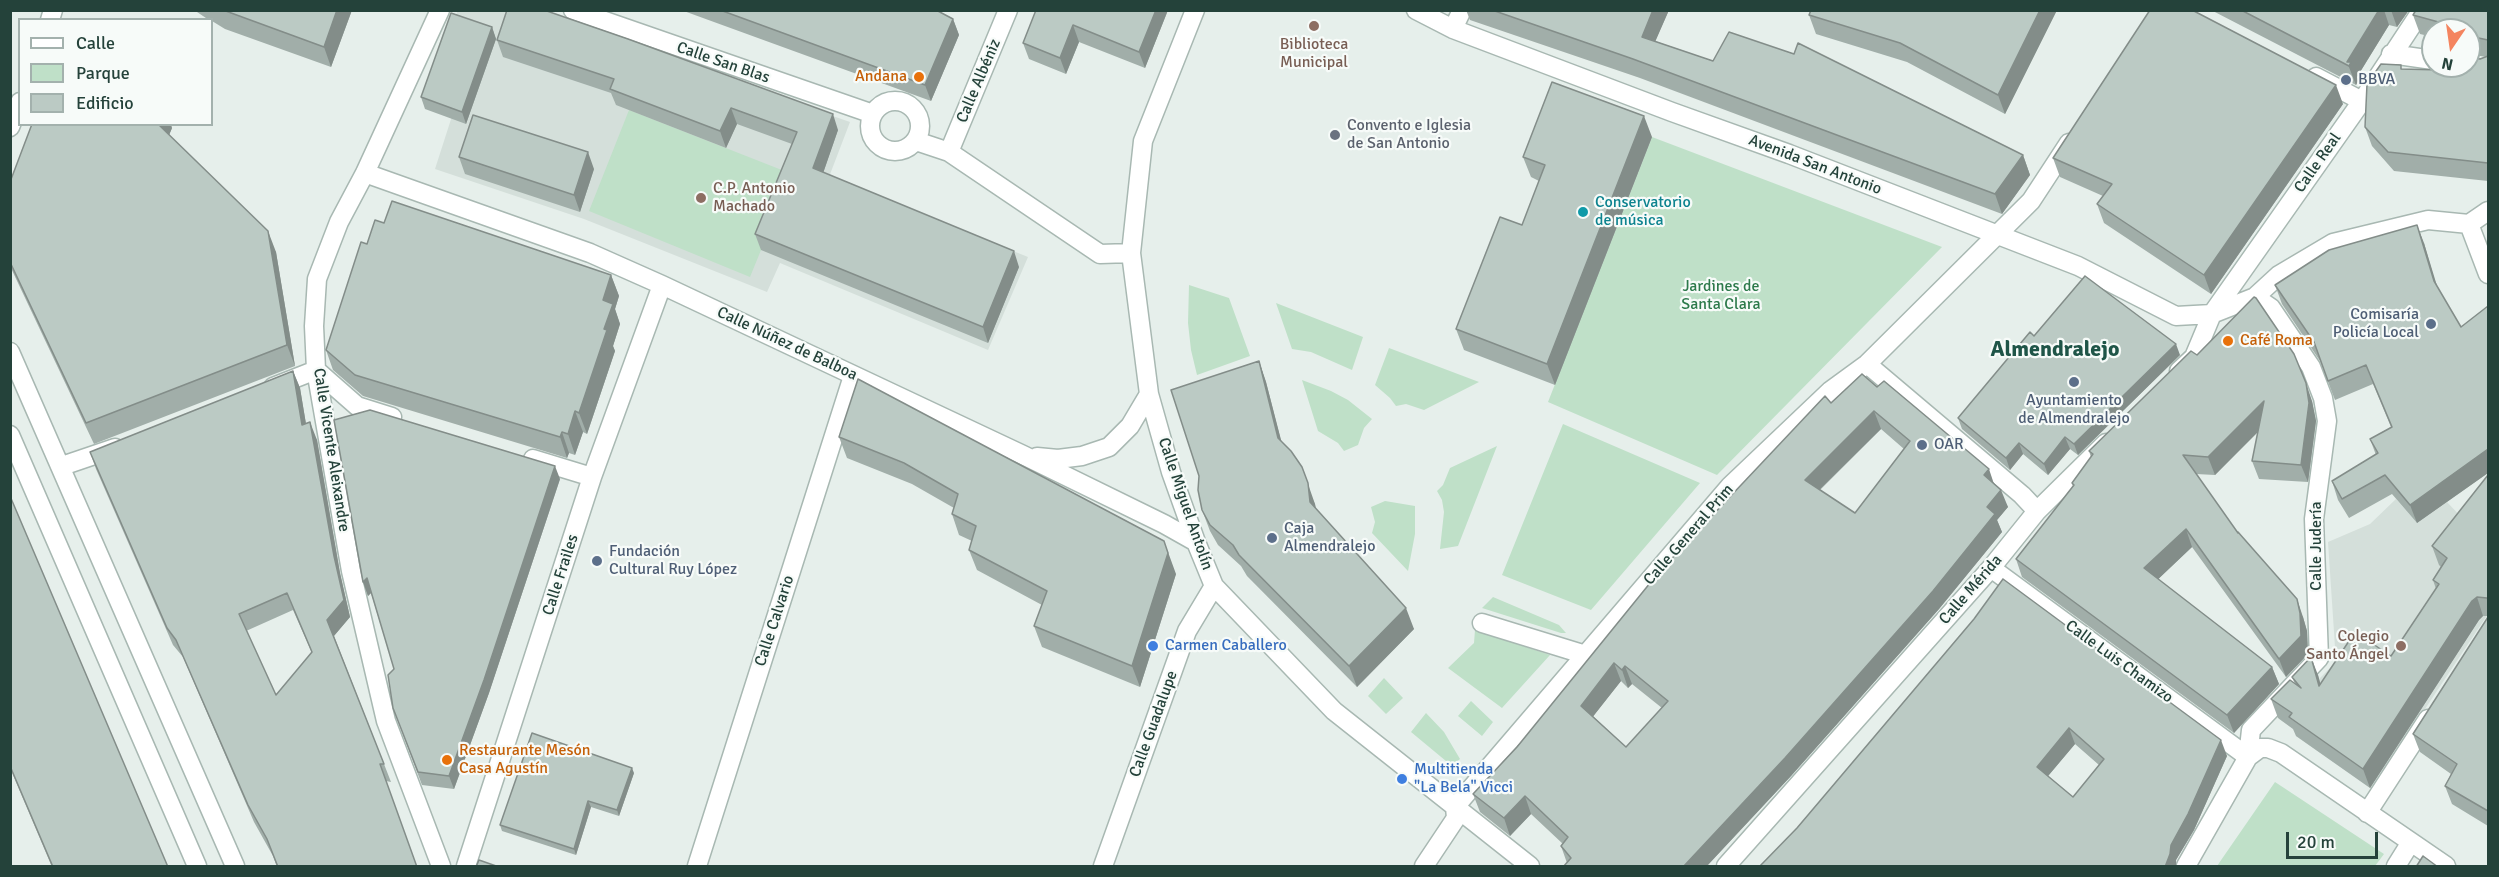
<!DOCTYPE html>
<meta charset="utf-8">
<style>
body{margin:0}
#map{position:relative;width:2499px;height:877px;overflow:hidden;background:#e6efeb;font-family:Signika,sans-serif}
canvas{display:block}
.frame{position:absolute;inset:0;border:12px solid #24423a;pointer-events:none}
.legend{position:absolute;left:18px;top:18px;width:195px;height:108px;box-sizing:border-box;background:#f7fbf9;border:2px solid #a3b1ad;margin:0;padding:8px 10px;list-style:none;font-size:18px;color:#24423a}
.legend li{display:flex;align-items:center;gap:12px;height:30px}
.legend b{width:30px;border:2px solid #a3b1ad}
.north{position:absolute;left:2421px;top:18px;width:60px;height:60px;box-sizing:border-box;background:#f7fbf9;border:2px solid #a3b1ad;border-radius:50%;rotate:193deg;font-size:16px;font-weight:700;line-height:24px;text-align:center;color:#24423a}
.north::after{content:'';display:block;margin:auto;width:21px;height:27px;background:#f4845f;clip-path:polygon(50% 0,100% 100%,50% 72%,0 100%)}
.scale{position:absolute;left:2286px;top:832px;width:92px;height:27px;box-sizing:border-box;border:3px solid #24423a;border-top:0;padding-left:8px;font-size:18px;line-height:21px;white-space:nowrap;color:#24423a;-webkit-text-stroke:4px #f7fbf9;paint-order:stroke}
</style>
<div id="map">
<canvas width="2499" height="877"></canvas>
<div class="frame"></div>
<ul class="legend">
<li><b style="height:8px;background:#fff"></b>Calle</li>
<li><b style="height:16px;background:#bfe0c8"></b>Parque</li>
<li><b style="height:16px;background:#bbcac4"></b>Edificio</li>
</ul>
<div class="north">N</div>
<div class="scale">20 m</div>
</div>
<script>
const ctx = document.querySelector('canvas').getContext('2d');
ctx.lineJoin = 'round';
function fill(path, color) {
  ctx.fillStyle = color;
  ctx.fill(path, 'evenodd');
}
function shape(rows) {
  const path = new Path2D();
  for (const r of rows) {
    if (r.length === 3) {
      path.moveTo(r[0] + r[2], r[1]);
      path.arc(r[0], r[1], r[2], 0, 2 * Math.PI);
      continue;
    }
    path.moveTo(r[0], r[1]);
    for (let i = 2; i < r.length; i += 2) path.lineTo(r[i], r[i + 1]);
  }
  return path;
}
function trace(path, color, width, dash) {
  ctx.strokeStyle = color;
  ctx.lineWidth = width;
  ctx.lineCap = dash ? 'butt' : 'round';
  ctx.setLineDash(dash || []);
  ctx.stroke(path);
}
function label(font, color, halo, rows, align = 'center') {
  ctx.font = font + ' Signika,sans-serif';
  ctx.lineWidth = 4.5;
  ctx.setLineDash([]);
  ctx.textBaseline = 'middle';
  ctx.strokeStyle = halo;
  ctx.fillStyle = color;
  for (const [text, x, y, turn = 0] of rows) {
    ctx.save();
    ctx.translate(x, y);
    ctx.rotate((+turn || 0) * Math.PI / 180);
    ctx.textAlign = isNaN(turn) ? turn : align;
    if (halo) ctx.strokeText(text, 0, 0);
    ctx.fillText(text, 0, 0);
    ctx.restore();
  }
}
const built = shape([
 [458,11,530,11,850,122,829,177,1028,257,988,350,780,263,767,292,584,219,435,169,453,113,422,101,443,33],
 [2396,499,2417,523,2447,502,2466,522,2488,614,2372,789,2296,736,2298,732,2279,719,2336,662,2328,542,2370,524]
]);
const green = shape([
 [629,110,792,174,750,277,589,211],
 [1652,137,1942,247,1717,475,1548,402],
 [1189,285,1229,298,1250,356,1197,375,1191,350,1188,323],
 [1276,303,1363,337,1352,370,1311,352,1292,349],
 [1389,348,1479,382,1424,410,1406,404,1396,406,1390,398,1375,385],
 [1302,380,1331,391,1348,400,1372,419,1364,428,1358,445,1344,451,1338,443,1318,431],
 [1563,424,1700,483,1591,610,1502,575],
 [1497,446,1458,546,1440,549,1444,512,1442,500,1437,491,1443,485,1450,468],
 [1385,501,1415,506,1415,534,1408,571,1372,533,1375,522,1371,507],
 [1493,597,1559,625,1566,633,1561,633,1482,608],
 [1475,630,1550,655,1502,708,1448,668,1474,643],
 [1384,678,1403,698,1386,714,1368,696],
 [1471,701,1493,722,1482,736,1458,716],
 [1426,713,1444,732,1460,759,1452,766,1411,732],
 [2275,782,2384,854,2375,866,2217,866]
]);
const minor = shape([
 [440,10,365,173,339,222,317,279,314,326,316,370,351,571,386,721,441,866],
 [573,10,873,114],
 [1195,10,1143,141,1131,253,1149,394,1171,472,1196,542,1214,586,1334,711,1530,866],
 [1416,10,1453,29,1672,112,1789,154,2078,266,2176,316,2212,314,2255,297,2279,275,2333,243,2428,220,2469,224],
 [50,20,53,10],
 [1453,29,1462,10],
 [2391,54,2433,60],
 [2316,77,2362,101],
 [895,126,25],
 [10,127,20,102],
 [916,141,949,152,1100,254,1131,253],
 [949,152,1008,10],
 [365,173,590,253,662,285,1023,455,1164,524,1196,542],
 [2469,224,2488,274],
 [2469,224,2488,211],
 [10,352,235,866],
 [1867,364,2022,495,2037,511],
 [316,370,357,406,392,417],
 [2179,371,2194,357,2212,314,2362,101,2422,10],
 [273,387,316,370],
 [10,435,197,866],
 [1037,457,1058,459,1082,456,1109,447,1130,426,1149,394],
 [533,459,592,477],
 [62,466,115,448],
 [1991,568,2248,757,2251,730,2319,658,2314,519,2327,421,2323,398,2311,367,2271,308,2255,297],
 [1482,623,1586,655],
 [2367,813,2428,719],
 [2411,842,2446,866],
 [466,866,592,477,662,285],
 [697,866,853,376],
 [1103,866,1187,631,1214,586],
 [1424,866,1456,818,1455,807,1730,486,1830,391,1867,364,2031,201,2069,143],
 [1726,866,1991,568,2037,511,2106,443],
 [2186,866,2248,757,2260,748,2268,748,2281,753,2411,842,2396,866]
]);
const wall = shape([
 [194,10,352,10,331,67,225,29,212,21,212,20,209,20],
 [681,10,936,10,953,19,959,35,931,101],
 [1036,10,1168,10,1145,68,1079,42,1066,74,1029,59,1023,43],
 [1466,10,1669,10,1655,41,1713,61,2023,155,2030,175,2002,214,1640,78,1470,20],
 [2057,10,2005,114,1907,62,1816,34,1809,15],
 [2211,10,2409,10,2397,27,2389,25,2357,77,2358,81,2356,85],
 [2488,10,2488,181,2394,171,2372,146,2365,127,2402,69,2442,70,2486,57,2469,54,2469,30,2433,30,2433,37,2420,34,2413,15],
 [492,27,496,39,466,124,425,109,421,97],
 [497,40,838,130,823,173,1019,267,988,343,761,250,755,234,792,144,737,124,726,148,616,105,611,93,503,57],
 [2343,104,2211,294,2104,223,2097,204,2103,196,2060,177,2053,158],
 [172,128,169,135,276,252,295,366,94,444,10,266,10,182],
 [1652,137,1555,385,1464,350,1456,329,1522,225,1539,181,1531,177,1523,157],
 [459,157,594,169,580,212,465,174],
 [384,223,611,275,619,296,615,309,620,324,613,346,615,351,587,434,583,432,575,455,569,453,567,458,363,396,333,370,326,350,367,244],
 [2424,243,2436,285,2461,327,2488,306,2488,473,2417,523,2392,494,2349,518,2338,500,2332,481,2376,455,2370,439,2391,427,2373,384,2335,400,2320,361,2282,304,2275,285],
 [2034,336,2180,355,2078,455,2070,449,2048,475,2023,454,2010,470,1962,429,1958,418],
 [2197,355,2312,401,2316,421,2308,482,2259,479,2252,461,2258,431,2215,475,2196,474,2238,533,2303,617,2307,631,2308,654,2286,677,2192,547,2158,579,2272,667,2279,684,2234,733,2022,577,2016,559,2073,487,2072,483,2091,457,2089,451],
 [1259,361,1266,382,1281,441,1315,504,1316,509,1414,629,1357,687,1247,576,1241,566,1218,545,1210,531,1202,510],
 [293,371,300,388,306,424,317,440,340,573,350,617,334,636,384,764,391,782,386,781,417,867,277,867,273,856,254,822,183,657,173,645,96,469,90,452],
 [293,610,312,653,276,695,246,631],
 [1862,374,1994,483,2008,507,1997,520,2002,532,1939,609,1791,776,1706,867,1563,867,1567,863,1561,846,1563,844,1531,814,1510,836,1480,812,1473,794,1831,403],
 [1881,429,1904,449,1855,513,1820,490],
 [1621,681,1628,688,1632,684,1662,708,1626,747,1593,716],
 [839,437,1176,574,1140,687,1042,647,1034,626,1042,605,977,570,969,550,972,541,959,535,952,514,954,508,912,484,847,458],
 [2488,475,2488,616,2483,616,2479,620,2370,788,2296,736,2293,729,2278,718,2271,699,2295,684,2292,677,2318,675,2320,684,2391,656,2436,589,2433,580,2441,567,2439,565,2432,546],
 [560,479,489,693,454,789,422,785,393,708,394,669,371,593,368,596,363,582],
 [10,496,168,867,52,867,10,768],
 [2488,617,2488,826,2452,804,2445,786,2451,774,2420,752,2413,734],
 [1974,619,2227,756,2194,830,2176,860,1797,828],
 [2075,744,2099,765,2073,797,2048,776],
 [634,773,619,816,591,807,576,855,502,831,500,825]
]);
const shadedWall = shape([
 [337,10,352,10,331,67,324,47],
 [1156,10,1168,10,1145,68,1139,52],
 [1653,10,1669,10,1649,56,1642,37],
 [2040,10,2057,10,2005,114,1998,95],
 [2379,10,2384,10,2389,25,2357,77,2358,81,2356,85,2347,62],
 [2391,10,2409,10,2397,27],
 [953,19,959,35,931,101,925,85],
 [1073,25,1079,42,1066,74,1060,58],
 [492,27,496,39,466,124,462,112],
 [2336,85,2343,104,2211,294,2204,275],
 [731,108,737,124,726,148,720,131],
 [833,114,838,130,819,185,813,168],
 [1644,116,1652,137,1555,385,1547,364],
 [158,124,171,124,172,128,165,145],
 [588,152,594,169,580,212,574,195],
 [2023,155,2030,175,2002,214,1995,194],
 [2417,225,2424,243,2441,299,2434,281],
 [268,231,276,252,295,366,287,345],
 [1014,251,1019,267,988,343,983,327],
 [611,275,619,296,615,309,620,324,613,346,615,351,587,434,579,413,603,300],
 [2176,344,2180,355,2078,455,2074,444],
 [1259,361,1266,382,1286,459,1278,438],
 [293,371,300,388,309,442,302,425],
 [2306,383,2312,401,2316,421,2308,482,2301,465],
 [2264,401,2271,419,2215,475,2208,457],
 [575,411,583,432,575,455,568,434],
 [1874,411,1881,429,1811,498,1805,480],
 [310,422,317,440,340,573,350,617,333,637,327,620,334,556],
 [562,432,569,453,567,458,560,437],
 [2065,437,2070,449,2048,475,2044,464],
 [2019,443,2023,454,2010,470,2006,458],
 [2488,449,2488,473,2417,523,2410,505],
 [555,466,560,479,489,693,454,789,449,776],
 [1302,467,1315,504,1318,523,1310,502],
 [1989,469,1995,487,1984,475],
 [2001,490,2008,507,1997,520,2002,532,1939,609,1791,776,1706,867,1683,867],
 [2186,529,2192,547,2151,586,2144,568],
 [1164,541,1176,574,1140,687,1132,666],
 [367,578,372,592,368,596,363,582],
 [2477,597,2483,616,2479,620,2370,788,2363,769,2472,601],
 [2297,599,2303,617,2307,631,2308,654,2286,677,2279,659],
 [1406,608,1414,629,1357,687,1349,666],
 [2311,657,2318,675,2326,704,2319,686],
 [1614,663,1621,681,1588,723,1581,706],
 [1625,666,1632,684,1628,688,1622,670],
 [2272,667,2279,684,2234,733,2227,715],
 [2069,728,2075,744,2043,782,2037,767],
 [2221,740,2227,756,2194,830,2176,860,2176,867,2165,867,2171,845],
 [632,768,634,773,619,816,617,810],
 [1525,796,1531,814,1510,836,1504,818],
 [588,801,591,807,576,855,574,849]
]);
const building = shape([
 [223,10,337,10,324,47,223,10],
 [507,10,544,10,628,39,833,114,813,168,1014,251,983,327,755,234,797,132,731,108,720,131,610,89,614,79,497,40,507,10],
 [720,10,936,10,953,19,925,85,720,10],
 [1036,10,1156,10,1139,52,1073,25,1060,58,1023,43,1036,10],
 [1492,10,1653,10,1642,37,1713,61,1729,32,1794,54,1798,43,2023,155,1995,194,1633,59,1492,10],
 [1811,10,2040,10,1998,95,1900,43,1809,15,1811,10],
 [2150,10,2192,10,2336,85,2204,275,2097,204,2112,184,2053,158,2150,10],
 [2241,10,2379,10,2347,62,2351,62,2349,66,2241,10],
 [2416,10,2488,10,2488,40,2469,36,2469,30,2452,30,2453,26,2413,15,2416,10],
 [451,13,492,27,462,112,421,97,451,13],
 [2488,56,2488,163,2388,152,2365,127,2367,84,2381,64,2401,65,2401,69,2442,70,2443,66,2469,66,2469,57,2480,59,2488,56],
 [1552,82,1644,116,1547,364,1456,329,1500,217,1522,225,1545,165,1523,157,1552,82],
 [473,115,588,152,574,195,459,157,473,115],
 [32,124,158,124,268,231,287,345,86,423,10,262,10,182,32,124],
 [392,201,611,275,603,300,613,304,604,329,607,330,579,413,575,411,568,434,562,432,560,437,355,375,326,350,361,242,367,244,375,220,384,223,392,201],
 [2417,225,2434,281,2461,327,2488,306,2488,449,2410,505,2385,475,2342,499,2332,481,2378,453,2370,439,2392,427,2366,365,2328,381,2314,342,2275,285,2329,250,2417,225],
 [2085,276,2176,344,2074,444,2065,437,2044,464,2019,443,2006,458,1958,418,2030,332,2034,336,2085,276],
 [2254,297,2256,298,2294,354,2306,383,2309,403,2301,465,2252,461,2264,401,2208,457,2183,455,2238,533,2238,532,2297,599,2300,613,2301,636,2279,659,2186,529,2144,568,2272,667,2227,715,2016,559,2074,485,2072,483,2093,454,2089,451,2191,351,2197,355,2254,297],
 [1259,361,1278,438,1291,451,1302,467,1308,483,1310,502,1406,608,1349,666,1239,555,1233,545,1210,525,1202,510,1198,490,1199,476,1171,390,1259,361],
 [293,371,302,425,310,422,334,556,344,600,327,620,384,764,380,764,417,867,278,867,267,839,248,805,176,640,167,628,90,452,293,371],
 [287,593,312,652,276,695,239,614,287,593],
 [1862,374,1877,387,1884,381,1989,469,1984,475,2001,490,1987,507,1995,514,1933,591,1785,758,1683,867,1563,867,1571,858,1561,846,1568,837,1525,796,1504,818,1473,794,1517,747,1659,572,1825,396,1831,403,1862,374],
 [1874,411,1910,441,1855,513,1805,480,1874,411],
 [1614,663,1622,670,1625,666,1668,701,1626,747,1581,706,1614,663],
 [858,379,1164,541,1168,553,1132,666,1034,626,1047,591,969,550,976,526,952,514,958,494,904,463,839,437,858,379],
 [370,410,555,466,484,680,449,776,418,772,393,708,388,675,394,669,367,578,363,582,334,420,370,410],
 [2488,475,2488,600,2487,598,2477,597,2472,601,2363,769,2289,717,2292,713,2271,699,2290,680,2301,688,2292,677,2311,657,2319,686,2355,632,2391,656,2439,584,2433,580,2447,558,2432,546,2488,475],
 [10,496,168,867,53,867,10,766,10,496],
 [2003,579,2221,740,2188,814,2171,845,2170,854,2165,867,1759,867,1797,828,1974,619,2003,579],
 [2069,728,2104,759,2073,797,2037,767,2069,728],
 [2488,617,2488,811,2445,786,2457,764,2413,734,2488,617],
 [532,733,632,768,617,810,588,801,574,849,500,825,532,733],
 [2423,856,2438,867,2416,867,2423,856],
 [479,860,499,867,476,867,479,860]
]);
const markers = [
 [1314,26,6,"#8d6e63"],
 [919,77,6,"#e8710a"],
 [2346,80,6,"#5c6f8a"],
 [1335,135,6,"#6b7280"],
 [701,198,6,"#8d6e63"],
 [1583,212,6,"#0f9aa8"],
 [2431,324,6,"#5c6f8a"],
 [2228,341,6,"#e8710a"],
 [2074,382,6,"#5c6f8a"],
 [1922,445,6,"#5c6f8a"],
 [1272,538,6,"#5c6f8a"],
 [597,561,6,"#5c6f8a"],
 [1153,646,6,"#3f7fe0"],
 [2401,646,6,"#8d6e63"],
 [447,760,6,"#e8710a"],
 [1402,779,6,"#3f7fe0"]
];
const educationNames = [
 ["Biblioteca",1314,45],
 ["Municipal",1314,63],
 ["C.P. Antonio",713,189,"left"],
 ["Machado",713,207,"left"],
 ["Colegio",2389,637,"right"],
 ["Santo Ángel",2389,655,"right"]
];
const streetNames = [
 ["Calle San Blas",723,63,19],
 ["Calle Albéniz",979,81,-67],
 ["Calle Real",2318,163,-55],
 ["Avenida San Antonio",1815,165,21],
 ["Calle Núñez de Balboa",787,344,25],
 ["Calle Vicente Aleixandre",331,450,81],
 ["Calle Miguel Antolín",1185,504,71],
 ["Calle General Prim",1689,535,-49],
 ["Calle Judería",2317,546,-90],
 ["Calle Frailes",561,575,-72],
 ["Calle Mérida",1971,590,-49],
 ["Calle Calvario",775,621,-72],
 ["Calle Luis Chamizo",2119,662,36],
 ["Calle Guadalupe",1154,724,-70]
];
const foodNames = [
 ["Andana",907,77,"right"],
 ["Café Roma",2240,341],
 ["Restaurante Mesón",459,751],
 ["Casa Agustín",459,769]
];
const serviceNames = [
 ["BBVA",2358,80],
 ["Comisaría",2419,315,"right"],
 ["Policía Local",2419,333,"right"],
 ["Ayuntamiento",2074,401,"center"],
 ["de Almendralejo",2074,419,"center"],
 ["OAR",1934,445],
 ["Caja",1284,529],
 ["Almendralejo",1284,547],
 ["Fundación",609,552],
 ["Cultural Ruy López",609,570]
];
const worshipNames = [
 ["Convento e Iglesia",1347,126],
 ["de San Antonio",1347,144]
];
const cultureNames = [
 ["Conservatorio",1595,203],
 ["de música",1595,221]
];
const parkNames = [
 ["Jardines de",1721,287],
 ["Santa Clara",1721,305]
];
const shopNames = [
 ["Carmen Caballero",1165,646],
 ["Multitienda",1414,770],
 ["\"La Bela\" Vicci",1414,788]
];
const districtNames = [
 ["Almendralejo",2055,350]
];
fill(built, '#d4dfda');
fill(green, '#bfe0c8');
trace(minor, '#a8b8b2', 21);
trace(minor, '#fff', 18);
fill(wall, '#a1aea9');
fill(shadedWall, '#838d89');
fill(building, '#bbcac4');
trace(building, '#838d89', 1.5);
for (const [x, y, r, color] of markers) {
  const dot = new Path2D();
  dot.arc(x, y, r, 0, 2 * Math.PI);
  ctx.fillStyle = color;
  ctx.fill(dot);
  trace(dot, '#f7fbf9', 2);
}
label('16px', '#785e54', '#f7fbf9', educationNames);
label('16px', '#24423a', '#f7fbf9', streetNames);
label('16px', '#c56008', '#f7fbf9', foodNames, 'left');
label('16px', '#4e5e75', '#f7fbf9', serviceNames, 'left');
label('16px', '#5b616d', '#f7fbf9', worshipNames, 'left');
label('16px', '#0d838f', '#f7fbf9', cultureNames, 'left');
label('16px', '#2d7a4b', '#f7fbf9', parkNames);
label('16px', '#366cbe', '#f7fbf9', shopNames, 'left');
label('bold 22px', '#1f5548', '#f7fbf9', districtNames);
</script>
